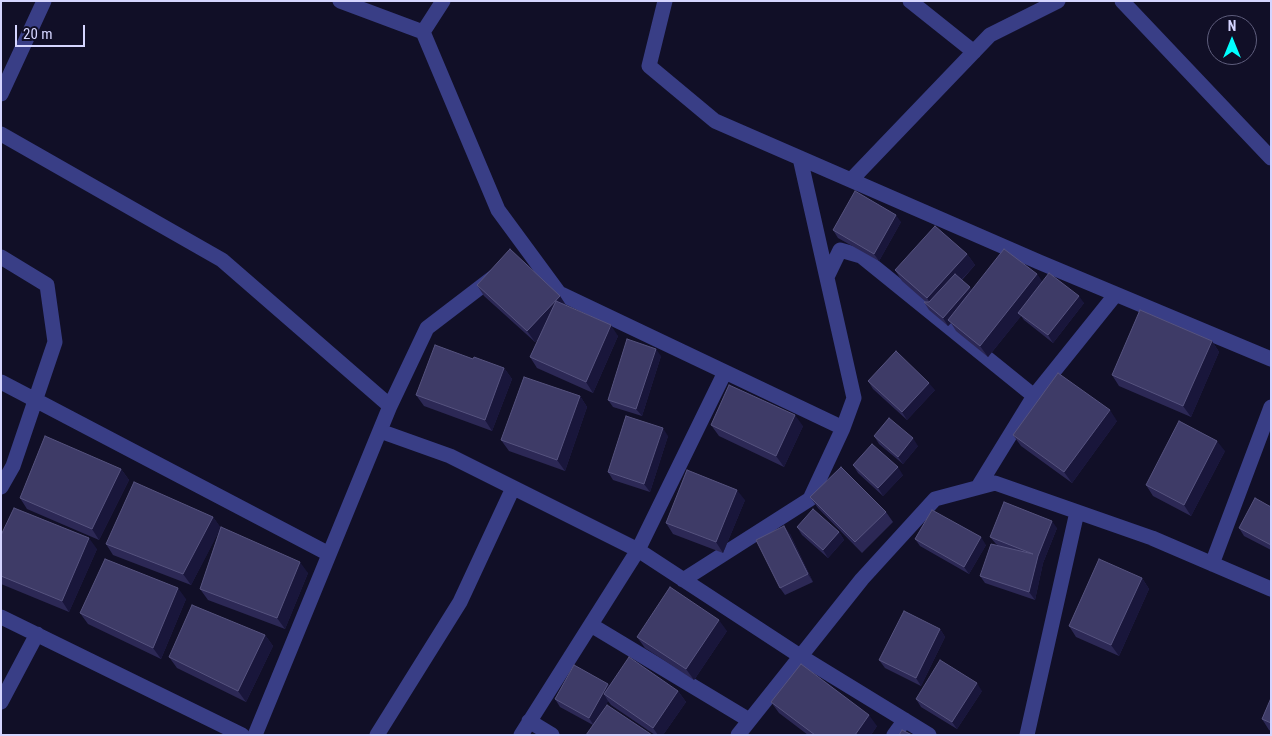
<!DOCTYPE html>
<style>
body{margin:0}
#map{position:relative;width:1272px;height:736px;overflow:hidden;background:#110f27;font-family:"Roboto Condensed",sans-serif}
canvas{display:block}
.frame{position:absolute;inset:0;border:2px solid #d5d5ff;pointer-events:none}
.north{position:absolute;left:1207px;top:15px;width:50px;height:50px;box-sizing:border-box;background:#110f27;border:1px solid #5f5e7d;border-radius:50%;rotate:0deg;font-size:14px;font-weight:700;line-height:20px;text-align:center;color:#d5d5ff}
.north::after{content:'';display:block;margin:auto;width:18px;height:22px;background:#01ffff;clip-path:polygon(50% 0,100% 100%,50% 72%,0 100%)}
.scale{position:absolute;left:15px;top:25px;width:70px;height:22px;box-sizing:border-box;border:2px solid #d5d5ff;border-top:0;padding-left:6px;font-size:15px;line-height:18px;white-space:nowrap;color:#d5d5ff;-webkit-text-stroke:4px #110f27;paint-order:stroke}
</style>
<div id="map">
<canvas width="1272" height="736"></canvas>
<div class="frame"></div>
<div class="north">N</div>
<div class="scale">20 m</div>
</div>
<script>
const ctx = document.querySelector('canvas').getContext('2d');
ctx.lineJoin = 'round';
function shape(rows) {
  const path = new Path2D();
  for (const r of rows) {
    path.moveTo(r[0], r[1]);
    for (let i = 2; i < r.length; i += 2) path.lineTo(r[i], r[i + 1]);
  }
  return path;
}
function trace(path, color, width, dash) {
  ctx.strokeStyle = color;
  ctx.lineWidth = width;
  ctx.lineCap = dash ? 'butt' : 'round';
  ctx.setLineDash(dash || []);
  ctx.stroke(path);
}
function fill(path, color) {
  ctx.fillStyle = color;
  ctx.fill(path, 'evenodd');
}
const minor = shape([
 [340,1,423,32],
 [443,1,423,32,498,210,559,293,843,428],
 [665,1,649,66,715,121,1039,262,1271,359],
 [910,1,974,52],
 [1122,1,1271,158],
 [1,94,44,1],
 [1,134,222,260,390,406],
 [851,180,990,35,1058,1],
 [1,257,47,285,55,342,13,466,1,487],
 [827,277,840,250,861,256,1034,396],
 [1,382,329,554],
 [380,431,450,456,638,550,800,656,929,735],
 [978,487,1034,396,1116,294],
 [1212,564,1271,407],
 [683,580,810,499,843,428,854,398,800,158],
 [1,617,242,735],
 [591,625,749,720],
 [1,702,37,634],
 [529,721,552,735],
 [255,735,390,406,427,328,495,276],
 [377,735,460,602,513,488],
 [521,735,638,550,725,372],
 [738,735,862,579,935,499,995,483,1152,538,1271,589],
 [894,735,905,720],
 [1027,735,1077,512]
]);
const wall = shape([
 [901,222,879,261,838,238,833,230],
 [967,254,975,265,962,280,972,290,1037,274,1042,282,1084,303,1053,343,1024,320,1021,316,988,357,956,331,951,323,948,326,929,310,924,302,926,302,902,281,895,270],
 [477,285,560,296,566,305,618,336,593,393,537,368,530,357,539,338,535,342,484,296],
 [1212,341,1219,352,1191,417,1119,386,1112,375],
 [661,356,642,416,613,407,608,400],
 [473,359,504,368,512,379,492,431,424,406,416,395],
 [868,381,935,390,907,420,873,389],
 [580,396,587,407,565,471,509,451,501,440],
 [1117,421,1072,483,1021,446,1013,435],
 [711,425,803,426,784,467,719,436],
 [668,436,650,492,613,480,608,472],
 [874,436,918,446,903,464,879,444],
 [1225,451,1191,516,1153,496,1146,485],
 [853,465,903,475,883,496,858,473],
 [121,469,129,480,99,540,27,509,20,498],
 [810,497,886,512,893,522,862,553,818,508],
 [745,500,723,553,673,534,666,523],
 [1271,507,1271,550,1244,536,1239,528],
 [213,517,220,527,308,573,285,629,208,600,200,589,220,529,191,585,113,555,106,544],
 [797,527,839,532,844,540,828,558,802,535],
 [1057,528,1043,563,1035,600,985,583,980,576,1001,547,996,544,990,537],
 [790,534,813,582,785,595,780,588],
 [1,535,97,549,69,612,1,584],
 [915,539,986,545,969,574,920,546],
 [1142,578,1149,589,1119,656,1076,637,1069,626],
 [186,599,161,659,88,624,80,613],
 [940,629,945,637,921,686,885,668,879,660],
 [727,631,694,680,645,648,637,637],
 [265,635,273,646,246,702,177,668,169,657],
 [610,685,678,691,686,702,663,735,655,735,611,705,608,701,593,725,560,707,555,699],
 [982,691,957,729,921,707,916,699],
 [1271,698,1271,731,1269,730,1262,719],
 [771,702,877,726,871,735,808,735,779,713]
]);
const shadedWall = shape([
 [896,215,901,222,879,261,874,254],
 [967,254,975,265,934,309,927,298],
 [1037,274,1045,285,1018,313,1021,316,988,357,980,346],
 [970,287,975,295,948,320,951,323,948,326,943,318],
 [560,296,567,307,535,342,527,331],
 [1079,296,1084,303,1053,343,1048,335],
 [611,325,618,336,593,393,586,382],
 [1212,341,1219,352,1191,417,1183,406],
 [656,349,661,356,642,416,636,409],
 [504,368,512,379,492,431,485,420],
 [929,383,935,390,907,420,902,412],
 [580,396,587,407,565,471,557,460],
 [1110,410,1117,421,1072,483,1064,472],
 [795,415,803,426,784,467,776,456],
 [663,428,668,436,650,492,644,484],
 [913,438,918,446,903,464,898,457],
 [1217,441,1225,451,1191,516,1184,505],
 [898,467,903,475,883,496,878,488],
 [121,469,129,480,99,540,92,529],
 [737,490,745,500,723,553,716,542],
 [213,517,221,528,191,585,183,574],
 [1052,521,1057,528,1043,563,1035,600,1029,592,1038,556],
 [784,526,790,534,813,582,808,574],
 [839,532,844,540,828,558,823,550],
 [981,537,986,545,969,574,964,567],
 [89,538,97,549,69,612,62,601],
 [300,562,308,573,285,629,277,618],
 [1142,578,1149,589,1119,656,1111,645],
 [178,588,186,599,161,659,153,648],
 [719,620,727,631,694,680,686,669],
 [940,629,945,637,921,686,916,678],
 [265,635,273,646,246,702,238,691],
 [977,683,982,691,957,729,952,722],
 [608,684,614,692,604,694,608,701,594,726,589,718],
 [678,691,686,702,663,735,658,735,653,728],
 [869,715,877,726,871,735,855,735]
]);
const building = shape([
 [855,191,896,215,874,254,833,230,855,191],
 [935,226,967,254,927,298,895,270,935,226],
 [510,249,560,296,527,331,477,285,510,249],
 [1004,249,1037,274,980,346,948,320,1004,249],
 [1049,273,1079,296,1048,335,1018,313,1049,273],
 [955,274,970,287,943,318,924,302,929,302,955,274],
 [556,301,611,325,586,382,530,357,556,301],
 [1140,310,1212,341,1183,406,1112,375,1140,310],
 [627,339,656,349,636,409,608,400,627,339],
 [435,345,473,359,474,357,504,368,485,420,416,395,435,345],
 [896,351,929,383,902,412,868,381,896,351],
 [1058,373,1110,410,1064,472,1013,435,1058,373],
 [524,377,580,396,557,460,501,440,524,377],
 [729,385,795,415,776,456,711,425,729,385],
 [626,416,663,428,644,484,608,472,626,416],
 [889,418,913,438,898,457,874,436,889,418],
 [1179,421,1217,441,1184,505,1146,485,1179,421],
 [45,436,121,469,92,529,20,498,45,436],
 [872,444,898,467,878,488,853,465,872,444],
 [841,467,886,512,855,542,810,497,841,467],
 [687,470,737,490,716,542,666,523,687,470],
 [134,482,213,517,183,574,106,544,134,482],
 [1255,498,1271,507,1271,545,1239,528,1255,498],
 [1004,502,1052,521,1038,556,1029,592,980,576,991,544,1033,554,990,537,1004,502],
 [14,508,89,538,62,601,1,576,1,535,14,508],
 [813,509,839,532,823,550,797,527,813,509],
 [932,510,981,537,964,567,915,539,932,510],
 [784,526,808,574,780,588,756,540,784,526],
 [221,527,300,562,277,618,200,589,221,527],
 [105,559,178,588,153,648,80,613,105,559],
 [1099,559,1142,578,1111,645,1069,626,1099,559],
 [670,587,719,620,686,669,637,637,670,587],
 [192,605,265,635,238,691,169,657,192,605],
 [904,611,940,629,916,678,879,660,904,611],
 [629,657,678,691,653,728,604,694,629,657],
 [940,660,977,683,952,722,916,699,940,660],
 [801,664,869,715,855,735,815,735,771,702,801,664],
 [574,665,608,684,589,718,555,699,574,665],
 [1271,698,1271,723,1262,719,1271,698],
 [607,705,652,735,586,735,607,705],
 [902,730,912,735,899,735,902,730]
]);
trace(minor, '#393e86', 15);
fill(wall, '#2c2855');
fill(shadedWall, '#19163b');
fill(building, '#3e3b67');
trace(building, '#56537f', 1);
</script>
